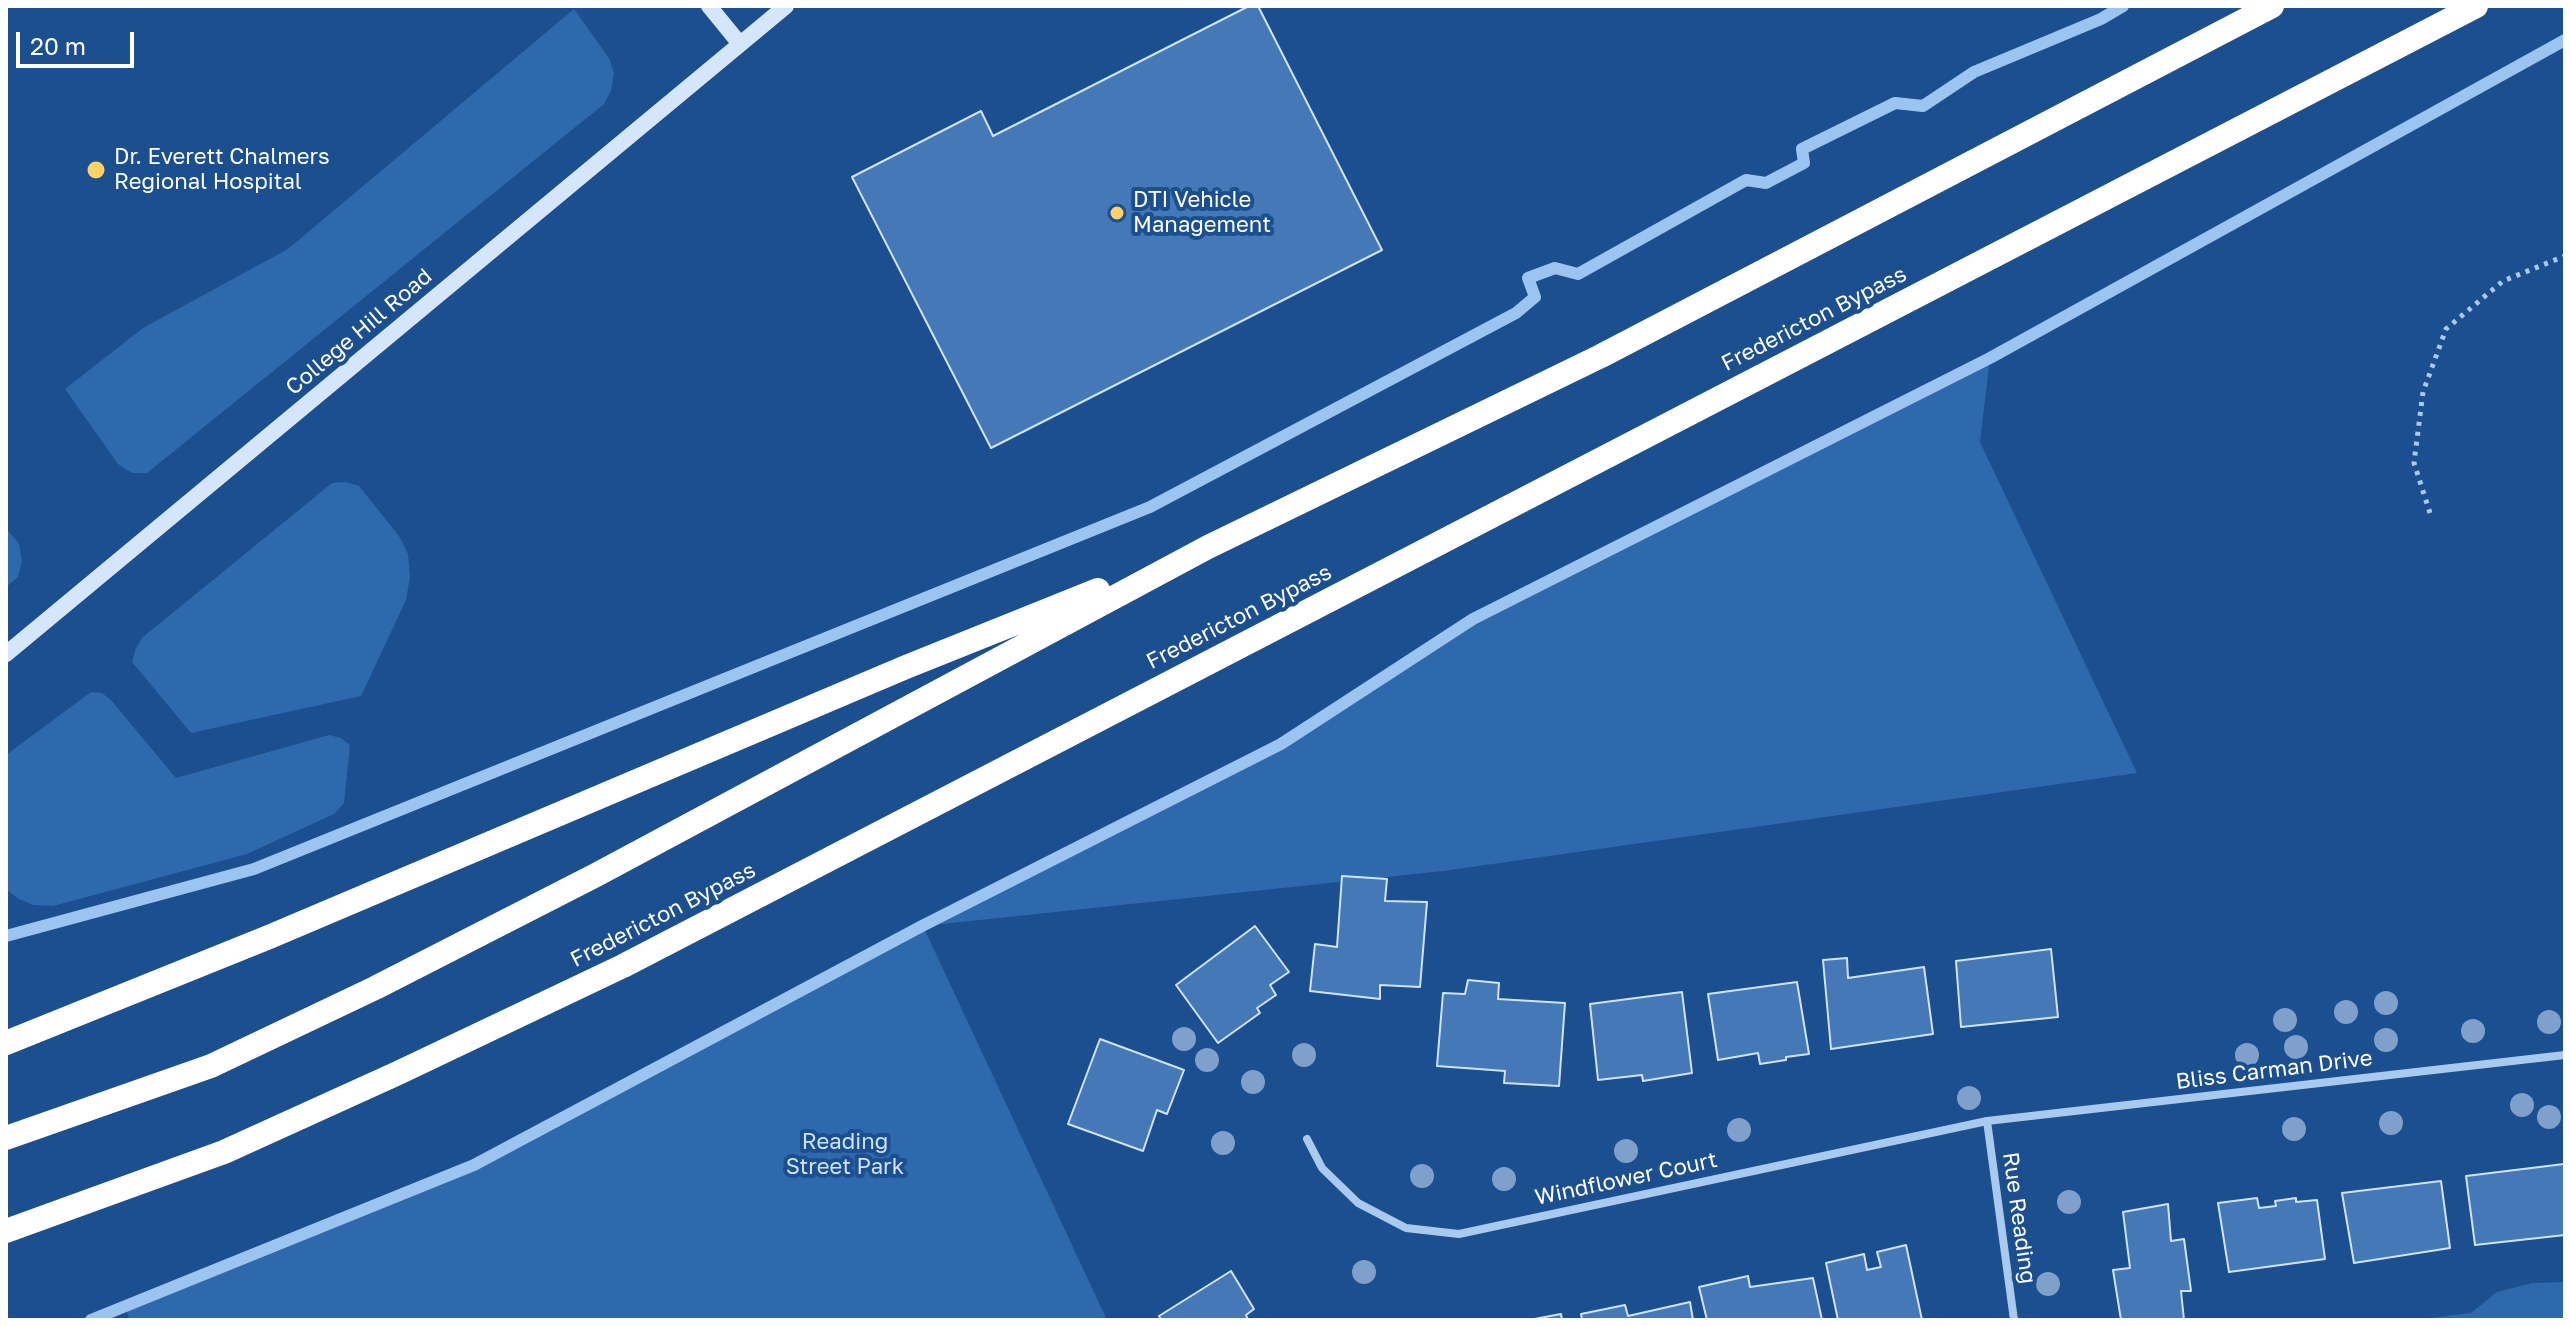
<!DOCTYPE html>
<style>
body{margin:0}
#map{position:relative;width:2571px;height:1326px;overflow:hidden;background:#1b4f8f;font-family:"Golos Text",sans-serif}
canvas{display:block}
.frame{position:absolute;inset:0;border:8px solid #fff;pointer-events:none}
.scale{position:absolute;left:16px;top:32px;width:118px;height:36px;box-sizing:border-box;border:4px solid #fff;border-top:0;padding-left:10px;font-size:24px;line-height:28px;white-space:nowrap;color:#fff;-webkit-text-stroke:6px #1b4f8f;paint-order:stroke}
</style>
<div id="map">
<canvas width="2571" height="1326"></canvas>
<div class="frame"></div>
<div class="scale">20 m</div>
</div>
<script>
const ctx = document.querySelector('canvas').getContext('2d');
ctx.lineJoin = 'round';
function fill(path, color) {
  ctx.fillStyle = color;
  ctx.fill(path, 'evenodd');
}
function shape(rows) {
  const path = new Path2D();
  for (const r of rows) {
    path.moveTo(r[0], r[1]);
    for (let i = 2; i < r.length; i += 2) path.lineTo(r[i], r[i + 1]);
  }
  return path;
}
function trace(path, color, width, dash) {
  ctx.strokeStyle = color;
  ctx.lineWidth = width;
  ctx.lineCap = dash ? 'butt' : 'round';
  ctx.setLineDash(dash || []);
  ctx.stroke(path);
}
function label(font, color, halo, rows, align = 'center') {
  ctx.font = font + ' "Golos Text",sans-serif';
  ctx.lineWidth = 8;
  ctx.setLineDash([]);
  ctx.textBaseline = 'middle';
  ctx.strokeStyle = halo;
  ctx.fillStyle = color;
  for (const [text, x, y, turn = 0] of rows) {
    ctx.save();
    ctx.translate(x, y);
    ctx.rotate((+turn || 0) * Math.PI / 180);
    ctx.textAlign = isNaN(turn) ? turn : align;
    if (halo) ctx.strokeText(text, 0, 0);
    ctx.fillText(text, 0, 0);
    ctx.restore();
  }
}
const green = shape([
 [574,9,609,58,614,73,611,91,604,104,147,473,132,473,118,464,65,389,143,328,288,249],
 [1990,358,1980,442,2137,773,1443,871,923,926,1107,1320,130,1320,125,1307,474,1165,922,926,1281,744,1473,619],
 [346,482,359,486,399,536,408,554,410,577,406,600,361,696,191,733,132,662,136,648,143,637,332,483],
 [6,528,19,544,22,561,18,577,6,587],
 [91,692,102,693,111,700,176,778,329,735,341,738,350,745,344,803,334,814,247,854,53,906,33,905,17,898,6,889,6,755],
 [2565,1282,2565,1320,2415,1320,2471,1313,2497,1292,2532,1283]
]);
const stream = shape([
 [6,936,254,869,1150,507,1516,313,1535,297,1528,278,1555,268,1578,274,1746,180,1766,183,1804,163,1802,149,1895,103,1923,106,1974,72,2101,19,2123,6],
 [91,1320,474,1165,922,926,1281,744,1473,619,1990,358,2565,40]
]);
const building = shape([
 [1249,6,1258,6,1382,250,991,448,852,177,981,111,993,136,1249,6],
 [1342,876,1387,879,1385,901,1427,902,1420,987,1380,985,1380,999,1310,991,1315,944,1337,947,1342,876],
 [1255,926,1289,972,1270,985,1276,995,1257,1008,1260,1013,1218,1043,1176,985,1255,926],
 [2051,949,2058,1017,1961,1027,1956,961,2051,949],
 [1847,958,1848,978,1924,967,1933,1034,1831,1049,1823,960,1847,958],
 [1468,980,1499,983,1498,999,1565,1003,1559,1086,1504,1083,1505,1071,1437,1066,1443,993,1465,994,1468,980],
 [1797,982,1809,1054,1786,1057,1786,1060,1760,1064,1758,1053,1718,1060,1708,994,1797,982],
 [1682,992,1692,1073,1643,1081,1642,1075,1598,1080,1590,1004,1682,992],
 [1100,1039,1184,1070,1167,1114,1157,1110,1143,1151,1068,1124,1100,1039],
 [2564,1164,2565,1235,2475,1245,2466,1176,2564,1164],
 [2441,1181,2450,1248,2354,1263,2342,1193,2441,1181],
 [2257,1198,2259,1208,2276,1206,2275,1201,2296,1198,2296,1202,2317,1200,2325,1259,2229,1272,2218,1203,2257,1198],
 [2168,1204,2171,1241,2184,1239,2191,1291,2181,1291,2184,1320,2121,1320,2113,1270,2130,1268,2123,1212,2168,1204],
 [1906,1245,1922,1320,1838,1320,1826,1263,1864,1254,1867,1270,1881,1267,1877,1252,1906,1245],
 [1231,1271,1254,1309,1246,1315,1248,1320,1161,1320,1159,1316,1231,1271],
 [1748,1276,1750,1287,1813,1278,1822,1320,1707,1320,1699,1287,1748,1276],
 [1690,1302,1693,1320,1582,1320,1581,1314,1625,1305,1628,1316,1690,1302],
 [1561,1314,1562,1320,1529,1320,1561,1314]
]);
const path = shape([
 [2430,513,2414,463,2423,392,2446,329,2503,281,2565,256]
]);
const street = shape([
 [1987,1121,2014,1320],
 [1307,1139,1322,1168,1358,1203,1406,1228,1459,1234,1987,1121,2565,1055]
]);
const secondary = shape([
 [709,6,740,44],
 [6,654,786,6]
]);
const highway = shape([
 [6,1043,269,937,906,667,1098,590],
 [6,1138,211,1066,375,988,596,875,1208,547,1601,356,2272,6],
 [6,1231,224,1152,398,1073,623,966,2476,6]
]);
const trees = [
 [2386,1003],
 [2346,1012],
 [2285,1020],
 [2549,1022],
 [2473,1031],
 [1184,1039],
 [2386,1040],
 [2296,1047],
 [1304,1055],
 [2247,1055],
 [1207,1060],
 [1253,1082],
 [1969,1098],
 [2522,1105],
 [2549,1117],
 [2391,1123],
 [2294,1129],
 [1739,1130],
 [1223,1143],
 [1626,1151],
 [1422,1176],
 [1504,1179],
 [2069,1202],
 [1364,1272],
 [2048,1284]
];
const markers = [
 [96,170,10,"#ffd166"],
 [1117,213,8,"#ffd166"]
];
const poiNames = [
 ["Dr. Everett Chalmers",114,157],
 ["Regional Hospital",114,182],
 ["DTI Vehicle",1133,200],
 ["Management",1133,225]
];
const streetNames = [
 ["Fredericton Bypass",1814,319,-27],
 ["College Hill Road",359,332,-40],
 ["Fredericton Bypass",1239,617,-27],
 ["Fredericton Bypass",663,915,-27],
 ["Bliss Carman Drive",2274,1070,-7],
 ["Windflower Court",1626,1179,-12],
 ["Rue Reading",2019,1218,82]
];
const parkNames = [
 ["Reading",845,1142],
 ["Street Park",845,1167]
];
fill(green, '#2e69ad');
trace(stream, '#9cc4f0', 12);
fill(building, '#4478b7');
trace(building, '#cfe3fa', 2);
trace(path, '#a9c9ee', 5, [4, 6]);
trace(street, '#a9c9ee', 8);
trace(secondary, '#d6e6fa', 16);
trace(highway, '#fff', 24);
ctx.fillStyle = '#7ea0ca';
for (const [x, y] of trees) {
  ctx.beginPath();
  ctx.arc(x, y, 12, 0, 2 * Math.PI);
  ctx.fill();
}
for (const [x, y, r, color] of markers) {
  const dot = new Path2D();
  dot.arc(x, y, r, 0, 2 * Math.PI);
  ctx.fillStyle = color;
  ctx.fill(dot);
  trace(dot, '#1b4f8f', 3);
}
label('22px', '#fff', '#1b4f8f', poiNames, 'left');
label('22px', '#fff', '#1b4f8f', streetNames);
label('22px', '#cfe3fa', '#1b4f8f', parkNames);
</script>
